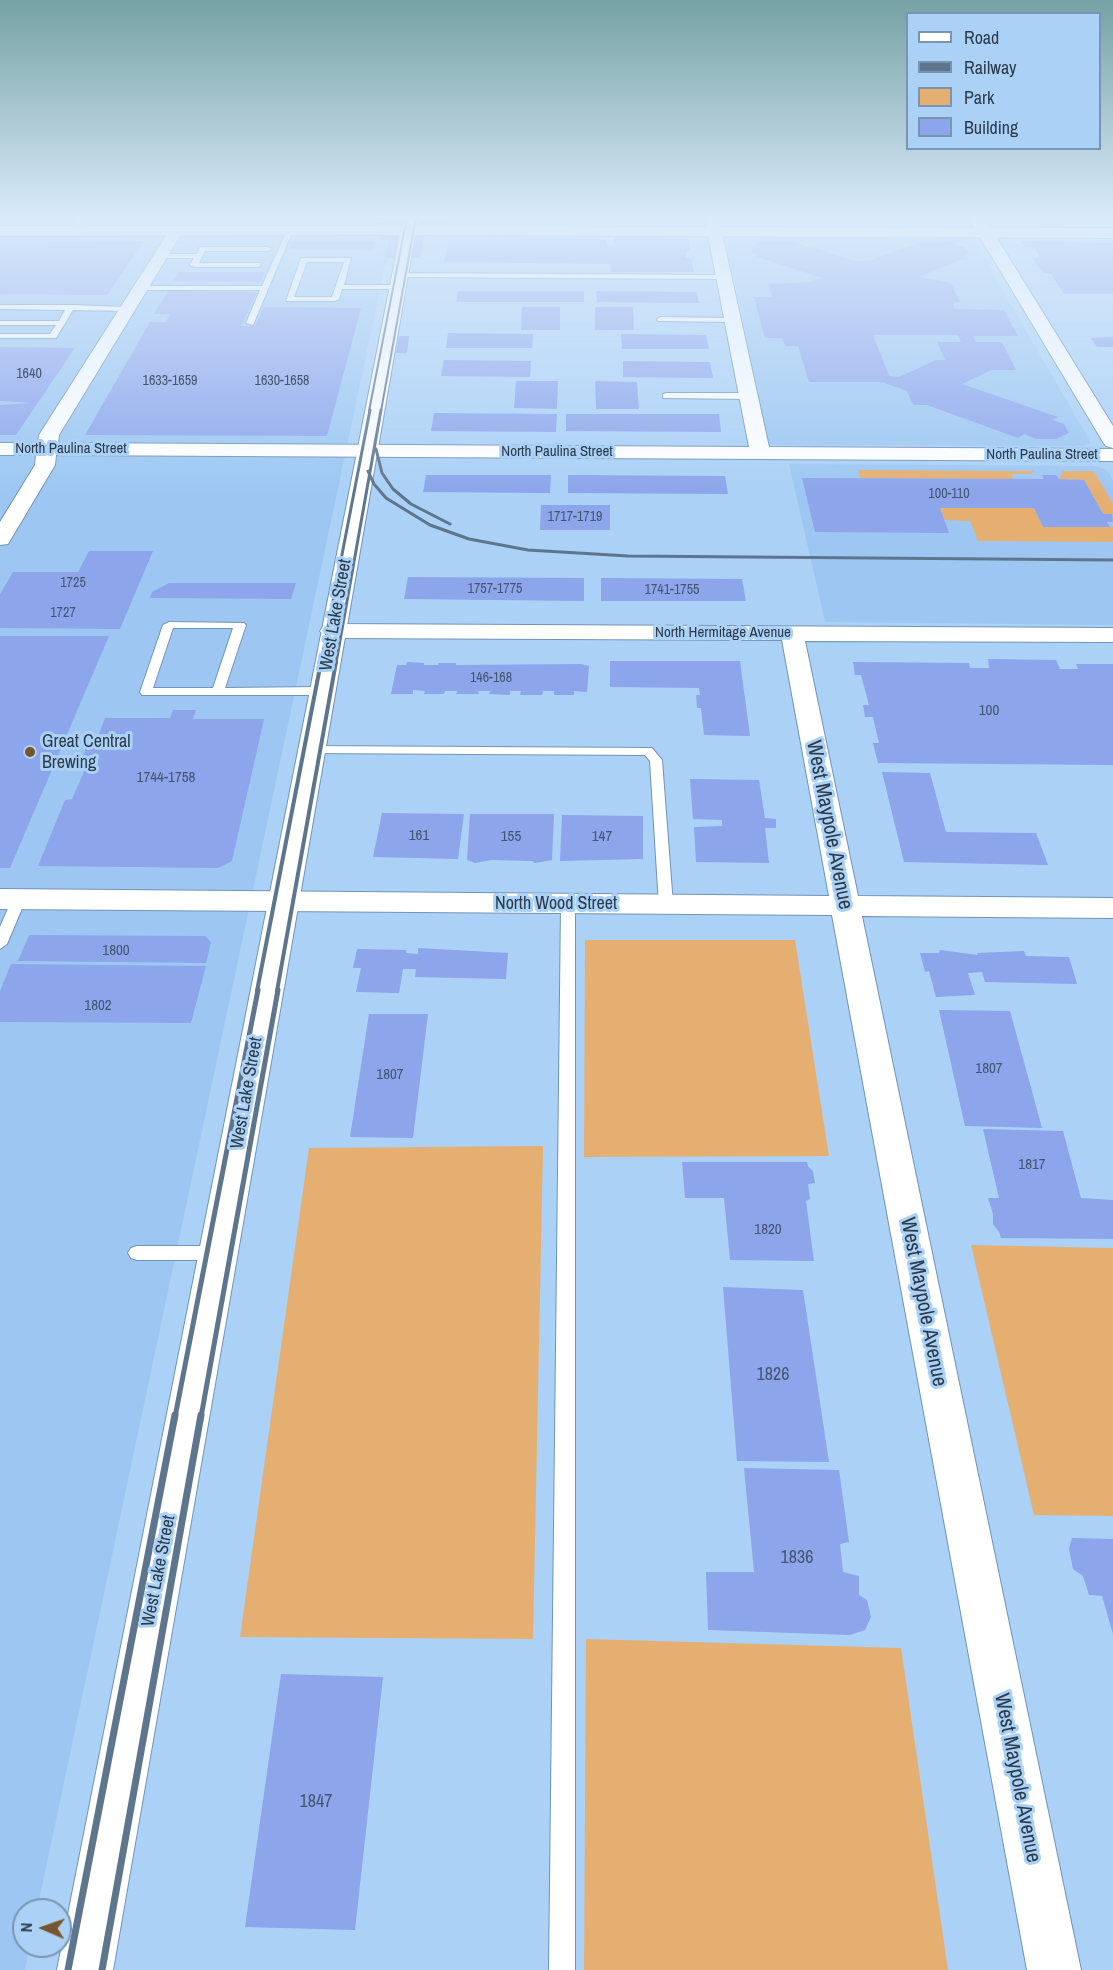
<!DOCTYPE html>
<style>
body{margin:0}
#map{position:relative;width:1113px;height:1970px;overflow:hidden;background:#abd1f6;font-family:"Archivo Narrow",sans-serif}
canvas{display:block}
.legend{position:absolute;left:906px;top:12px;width:195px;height:138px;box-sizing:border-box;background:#abd1f6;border:2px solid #7895b1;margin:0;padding:8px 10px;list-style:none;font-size:18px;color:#2b3b4a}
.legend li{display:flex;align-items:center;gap:12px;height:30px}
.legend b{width:30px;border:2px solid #7895b1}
.north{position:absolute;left:12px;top:1898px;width:60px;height:60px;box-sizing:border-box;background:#abd1f6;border:2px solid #7895b1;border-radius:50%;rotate:272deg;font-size:16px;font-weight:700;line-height:24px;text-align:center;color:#2b3b4a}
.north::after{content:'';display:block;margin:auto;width:21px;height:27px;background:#78552e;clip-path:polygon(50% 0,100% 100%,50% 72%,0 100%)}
</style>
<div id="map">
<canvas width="1113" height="1970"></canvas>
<ul class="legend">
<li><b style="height:8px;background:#fff"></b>Road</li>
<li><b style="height:8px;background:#5d758d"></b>Railway</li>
<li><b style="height:16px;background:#e5af72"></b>Park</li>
<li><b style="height:16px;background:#8ca5eb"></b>Building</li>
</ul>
<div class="north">N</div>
</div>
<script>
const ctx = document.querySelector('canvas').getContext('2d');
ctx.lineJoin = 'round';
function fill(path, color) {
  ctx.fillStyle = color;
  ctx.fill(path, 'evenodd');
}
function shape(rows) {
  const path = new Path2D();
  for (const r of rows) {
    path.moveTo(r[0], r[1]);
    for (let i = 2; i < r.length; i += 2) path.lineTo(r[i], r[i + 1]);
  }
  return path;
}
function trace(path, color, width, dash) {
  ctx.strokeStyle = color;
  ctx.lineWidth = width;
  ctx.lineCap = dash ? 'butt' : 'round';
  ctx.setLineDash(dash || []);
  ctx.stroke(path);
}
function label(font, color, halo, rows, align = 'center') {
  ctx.font = font + ' "Archivo Narrow",sans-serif';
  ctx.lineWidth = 6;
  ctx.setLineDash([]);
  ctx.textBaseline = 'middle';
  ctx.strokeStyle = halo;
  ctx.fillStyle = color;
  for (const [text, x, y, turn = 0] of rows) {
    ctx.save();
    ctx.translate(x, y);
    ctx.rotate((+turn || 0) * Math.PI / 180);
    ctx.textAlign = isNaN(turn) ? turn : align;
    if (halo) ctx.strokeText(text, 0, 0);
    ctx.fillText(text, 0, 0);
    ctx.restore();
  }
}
const built = shape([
 [0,217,393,217,276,219,0,219],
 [725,235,973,238,1091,443,1083,446,768,445],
 [0,236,391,238,37,1910,24,1910,24,1946,30,1946,25,1970,0,1970],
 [789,464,1095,466,1107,470,1113,480,1113,625,825,622]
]);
const green = shape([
 [858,470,1034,471,1031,474,1012,474,1013,479,860,478],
 [1063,471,1094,471,1113,504,1113,514,1103,514,1084,480,1059,479],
 [940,508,1034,508,1043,527,1113,527,1113,542,978,541,970,521,945,520],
 [585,940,795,940,829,1156,584,1157],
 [543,1146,533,1639,240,1637,309,1148],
 [971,1245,1113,1248,1113,1516,1034,1515],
 [586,1639,901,1648,948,1970,584,1970]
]);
const building = shape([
 [395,217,403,217,394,258,385,258,389,239,379,239,380,237,390,235,371,235,373,227,375,223,393,223],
 [420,217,428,217,426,223,433,223,435,217,441,217,440,223,444,223,445,227,442,236,424,236,420,258,411,258],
 [567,238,606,239,607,245,614,245,614,238,688,239,690,250,686,252,686,257,692,260,694,272,611,272,610,264,444,262,449,240],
 [0,240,144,241,107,295,0,294],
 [291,241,376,241,374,250,288,249],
 [763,241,794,242,856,261,869,261,917,243,949,242,965,247,968,254,963,256,968,257,918,277,951,283,960,302,954,302,955,304,953,304,955,309,1004,310,1018,336,973,336,976,342,1002,342,1016,370,991,370,962,384,1058,417,1052,420,1064,424,1069,433,1056,439,1036,439,1024,434,1018,438,927,405,913,405,907,391,882,382,809,382,798,346,785,346,783,338,765,338,754,297,772,297,768,284,810,282,822,278,754,256,759,255,752,253,751,246],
 [873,335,958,335,961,342,937,342,945,360,936,360,899,377,889,376],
 [1021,241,1113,243,1113,294,1064,294,1051,274,1042,272,1033,259,1040,257,1033,247,1025,247],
 [179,272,265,272,261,282,173,281],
 [168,291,257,292,241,326,255,326,264,307,361,308,327,436,85,435,150,322,166,322,170,314,154,314],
 [458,291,584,291,584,302,456,302],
 [596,291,697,292,699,303,597,302],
 [522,307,560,307,560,330,521,330],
 [595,307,633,307,634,330,595,330],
 [448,333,533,334,532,348,446,348],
 [621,334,706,335,709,349,622,349],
 [399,336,409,336,407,353,396,353],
 [1110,337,1113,337,1113,347,1097,347,1091,338],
 [0,347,75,348,16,435,0,435,0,405,32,403,0,401],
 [444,360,531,361,530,377,441,376],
 [623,361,710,362,713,378,623,377],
 [516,381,558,381,557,409,514,408],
 [595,381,637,382,639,409,596,409],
 [434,413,557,414,556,432,431,431],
 [566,414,719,414,721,432,566,431],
 [426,475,551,475,550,493,423,492],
 [568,475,725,476,728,494,568,493],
 [1042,475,1056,475,1059,479,1084,480,1103,514,1112,514,1113,522,1107,522,1110,527,1043,527,1034,508,940,508,949,533,815,532,802,478,1044,479],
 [541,505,610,505,610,530,540,530],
 [89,551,153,551,120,629,0,628,0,594,13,572,78,572],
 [408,577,584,578,584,601,404,599],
 [601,578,742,579,746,601,601,601],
 [169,583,296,583,291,599,150,598,152,592],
 [0,636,109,636,10,868,0,868],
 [988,659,1056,660,1060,669,1078,669,1076,664,1113,664,1113,765,878,763,873,743,879,743,873,717,865,717,863,705,869,705,861,675,855,675,853,662,969,663,970,668,989,668],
 [610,661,740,661,750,736,704,735,701,708,697,708,696,695,700,695,699,688,610,687],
 [407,662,424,663,424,665,438,665,438,663,456,663,456,665,581,664,589,666,587,692,574,691,574,695,554,695,554,691,543,691,542,695,520,695,521,691,510,691,510,695,489,694,490,691,478,691,479,694,456,694,458,691,445,691,444,694,424,694,425,691,413,690,413,694,391,694,397,665,406,665],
 [173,710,196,710,193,719,264,719,232,861,218,868,38,866,65,800,72,799,90,758,82,758,91,737,98,737,105,718,170,718],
 [882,772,930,773,946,832,1036,833,1048,865,904,862],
 [690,779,759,780,765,818,776,819,776,828,765,828,769,863,696,862,694,827,722,826,722,820,693,819],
 [382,813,464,814,458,859,373,857],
 [470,814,554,814,552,860,535,863,532,861,491,860,475,863,467,860],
 [562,815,643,816,643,859,560,861],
 [29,935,205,936,211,942,206,963,18,961],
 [418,948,508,953,506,979,415,977,416,969,403,969,399,993,356,992,361,968,353,968,357,949,406,950,406,953,418,954],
 [940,950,978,955,977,953,1024,951,1026,956,1069,957,1077,984,985,982,982,972,968,973,975,995,936,997,929,971,925,972,920,953,939,953],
 [11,964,206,966,191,1023,0,1022,0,991],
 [939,1010,1010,1011,1042,1128,965,1126],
 [369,1014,428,1014,413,1138,350,1137],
 [983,1129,1063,1131,1081,1198,1113,1200,1113,1239,1001,1238,999,1232,993,1224,993,1214,988,1198,999,1198],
 [682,1162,807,1162,808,1166,813,1171,815,1183,808,1184,810,1199,806,1201,814,1261,730,1260,724,1198,685,1198],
 [723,1287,803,1290,829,1462,737,1461],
 [744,1468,839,1470,849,1542,840,1544,843,1572,859,1576,859,1595,867,1600,871,1617,865,1630,850,1635,708,1630,706,1572,754,1572],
 [1072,1538,1113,1539,1113,1634,1102,1596,1089,1595,1083,1576,1073,1569,1069,1549],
 [281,1674,383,1677,355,1930,245,1927]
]);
const service = shape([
 [290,228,293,230,253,325,246,323,260,290,141,290,137,288,141,286,262,286,287,230,290,228],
 [200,247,268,247,272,249,268,251,205,251,199,263,262,263,259,267,194,267,190,265,194,258,160,258,156,256,160,254,197,254,200,247],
 [301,258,351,258,344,285,397,285,401,287,397,289,342,289,339,299,335,301,286,301,301,258],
 [307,262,344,262,332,297,294,297,307,262],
 [399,273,723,275,727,277,723,279,396,277,396,273,399,273],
 [0,305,71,305,127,307,131,309,127,311,73,310,56,338,0,338,0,334,50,334,56,325,0,325,0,321,59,321,65,310,0,309,0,305],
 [661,317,732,318,736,320,732,322,658,321,657,319,661,317],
 [666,393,748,393,752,396,748,399,663,398,663,394,666,393],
 [169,622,244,623,246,625,225,688,322,687,328,691,322,695,142,695,140,692,163,625,169,622],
 [173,628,233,628,213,688,153,688,173,628],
 [311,746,652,748,662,760,673,905,666,910,659,905,650,761,645,755,307,753,305,750,307,747,311,746],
 [19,894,26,899,7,944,0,949,0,927,12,899,19,894],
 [568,899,575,904,575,1970,549,1970,561,904,568,899],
 [137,1246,218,1246,224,1248,227,1253,224,1258,218,1260,137,1260,131,1258,128,1253,131,1248,137,1246]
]);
const minor = shape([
 [79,217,93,217,79,235,69,235,67,232,79,217],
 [707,217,717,217,719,220,769,447,1113,449,1113,461,56,455,55,465,11,539,8,544,0,545,0,522,35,465,36,455,0,455,0,443,38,443,39,435,169,231,176,227,183,231,59,435,58,443,749,447,705,220,707,217],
 [332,624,1113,628,1113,642,805,641,858,896,1113,898,1113,918,862,916,1081,1970,1027,1970,832,915,0,909,0,889,829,896,782,640,332,638,324,636,320,631,324,626,332,624]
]);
const tertiary = shape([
 [968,217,984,217,1113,426,1113,448,1106,446,1103,442,968,217]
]);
const secondary = shape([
 [404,217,418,217,417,226,1113,228,1113,238,415,235,113,1970,57,1970,400,235,0,236,0,226,402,226,404,217]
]);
const railFar4 = shape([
 [369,411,407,217],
 [381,411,416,217]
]);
const railFar3 = shape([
 [376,449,382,473,393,489,411,504,450,524],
 [368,471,374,484,386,498,430,525,469,539,528,550,628,556,1113,560],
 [321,663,370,410],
 [336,663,381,410]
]);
const railFar2 = shape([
 [257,991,321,662],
 [277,991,336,662]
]);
const railFar1 = shape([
 [175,1417,258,990],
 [201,1417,278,990]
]);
const rail = shape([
 [68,1970,175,1415],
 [102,1970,201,1415]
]);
const markers = [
 [30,752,6,"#78552e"]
];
const farNumbernames = [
 ["1640",29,374],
 ["1633-1659",170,381],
 ["1630-1658",282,381],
 ["100-110",949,494],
 ["1717-1719",575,517],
 ["1725",73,583],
 ["1757-1775",495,589],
 ["1741-1755",672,590],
 ["1727",63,613],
 ["146-168",491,678]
];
const farStreetnames = [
 ["North Paulina Street",71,449],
 ["North Paulina Street",557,452],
 ["North Paulina Street",1042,455],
 ["North Hermitage Avenue",723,633]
];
const numberNames = [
 ["100",989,711],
 ["1744-1758",166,778],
 ["161",419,836],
 ["155",511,837],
 ["147",602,837],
 ["1800",116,951],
 ["1802",98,1006],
 ["1807",989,1069],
 ["1807",390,1075],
 ["1817",1032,1165],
 ["1820",768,1230]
];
const streetNames = [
 ["West Lake Street",336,615,-80],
 ["North Wood Street",556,904],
 ["West Lake Street",247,1093,-80],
 ["West Lake Street",159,1571,-79]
];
const poiNames = [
 ["Great Central",42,742],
 ["Brewing",42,763]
];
const nearNumbernames = [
 ["1826",773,1375],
 ["1836",797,1558],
 ["1847",316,1802]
];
const nearStreetnames = [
 ["West Maypole Avenue",829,825,79],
 ["West Maypole Avenue",923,1302,79],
 ["West Maypole Avenue",1017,1778,79]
];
fill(built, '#9dc7f2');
fill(green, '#e5af72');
fill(building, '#8ca5eb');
trace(service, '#7094b7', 2);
trace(minor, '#7094b7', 2);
trace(tertiary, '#7094b7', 2);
trace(secondary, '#7094b7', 2);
fill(service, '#fff');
fill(minor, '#fff');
fill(tertiary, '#fff');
fill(secondary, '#fff');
trace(railFar4, '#5d758d', 2);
trace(railFar3, '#5d758d', 3);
trace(railFar2, '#5d758d', 4);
trace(railFar1, '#5d758d', 5);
trace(rail, '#5d758d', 7);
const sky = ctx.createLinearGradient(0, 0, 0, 493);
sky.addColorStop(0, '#75a2a4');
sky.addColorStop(0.44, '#d9eafb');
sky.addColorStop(1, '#d9eafb00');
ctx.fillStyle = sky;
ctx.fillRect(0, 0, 1113, 493);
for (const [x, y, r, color] of markers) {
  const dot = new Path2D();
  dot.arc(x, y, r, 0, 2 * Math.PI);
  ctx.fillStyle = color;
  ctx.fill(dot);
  trace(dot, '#abd1f6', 2);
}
label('14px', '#435672', null, farNumbernames);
label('15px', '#2b3b4a', '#abd1f6', farStreetnames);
label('15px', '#435672', null, numberNames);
label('18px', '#2b3b4a', '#abd1f6', streetNames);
label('18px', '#2b3b4a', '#abd1f6', poiNames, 'left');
label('18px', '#435672', null, nearNumbernames);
label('21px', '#2b3b4a', '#abd1f6', nearStreetnames);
</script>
